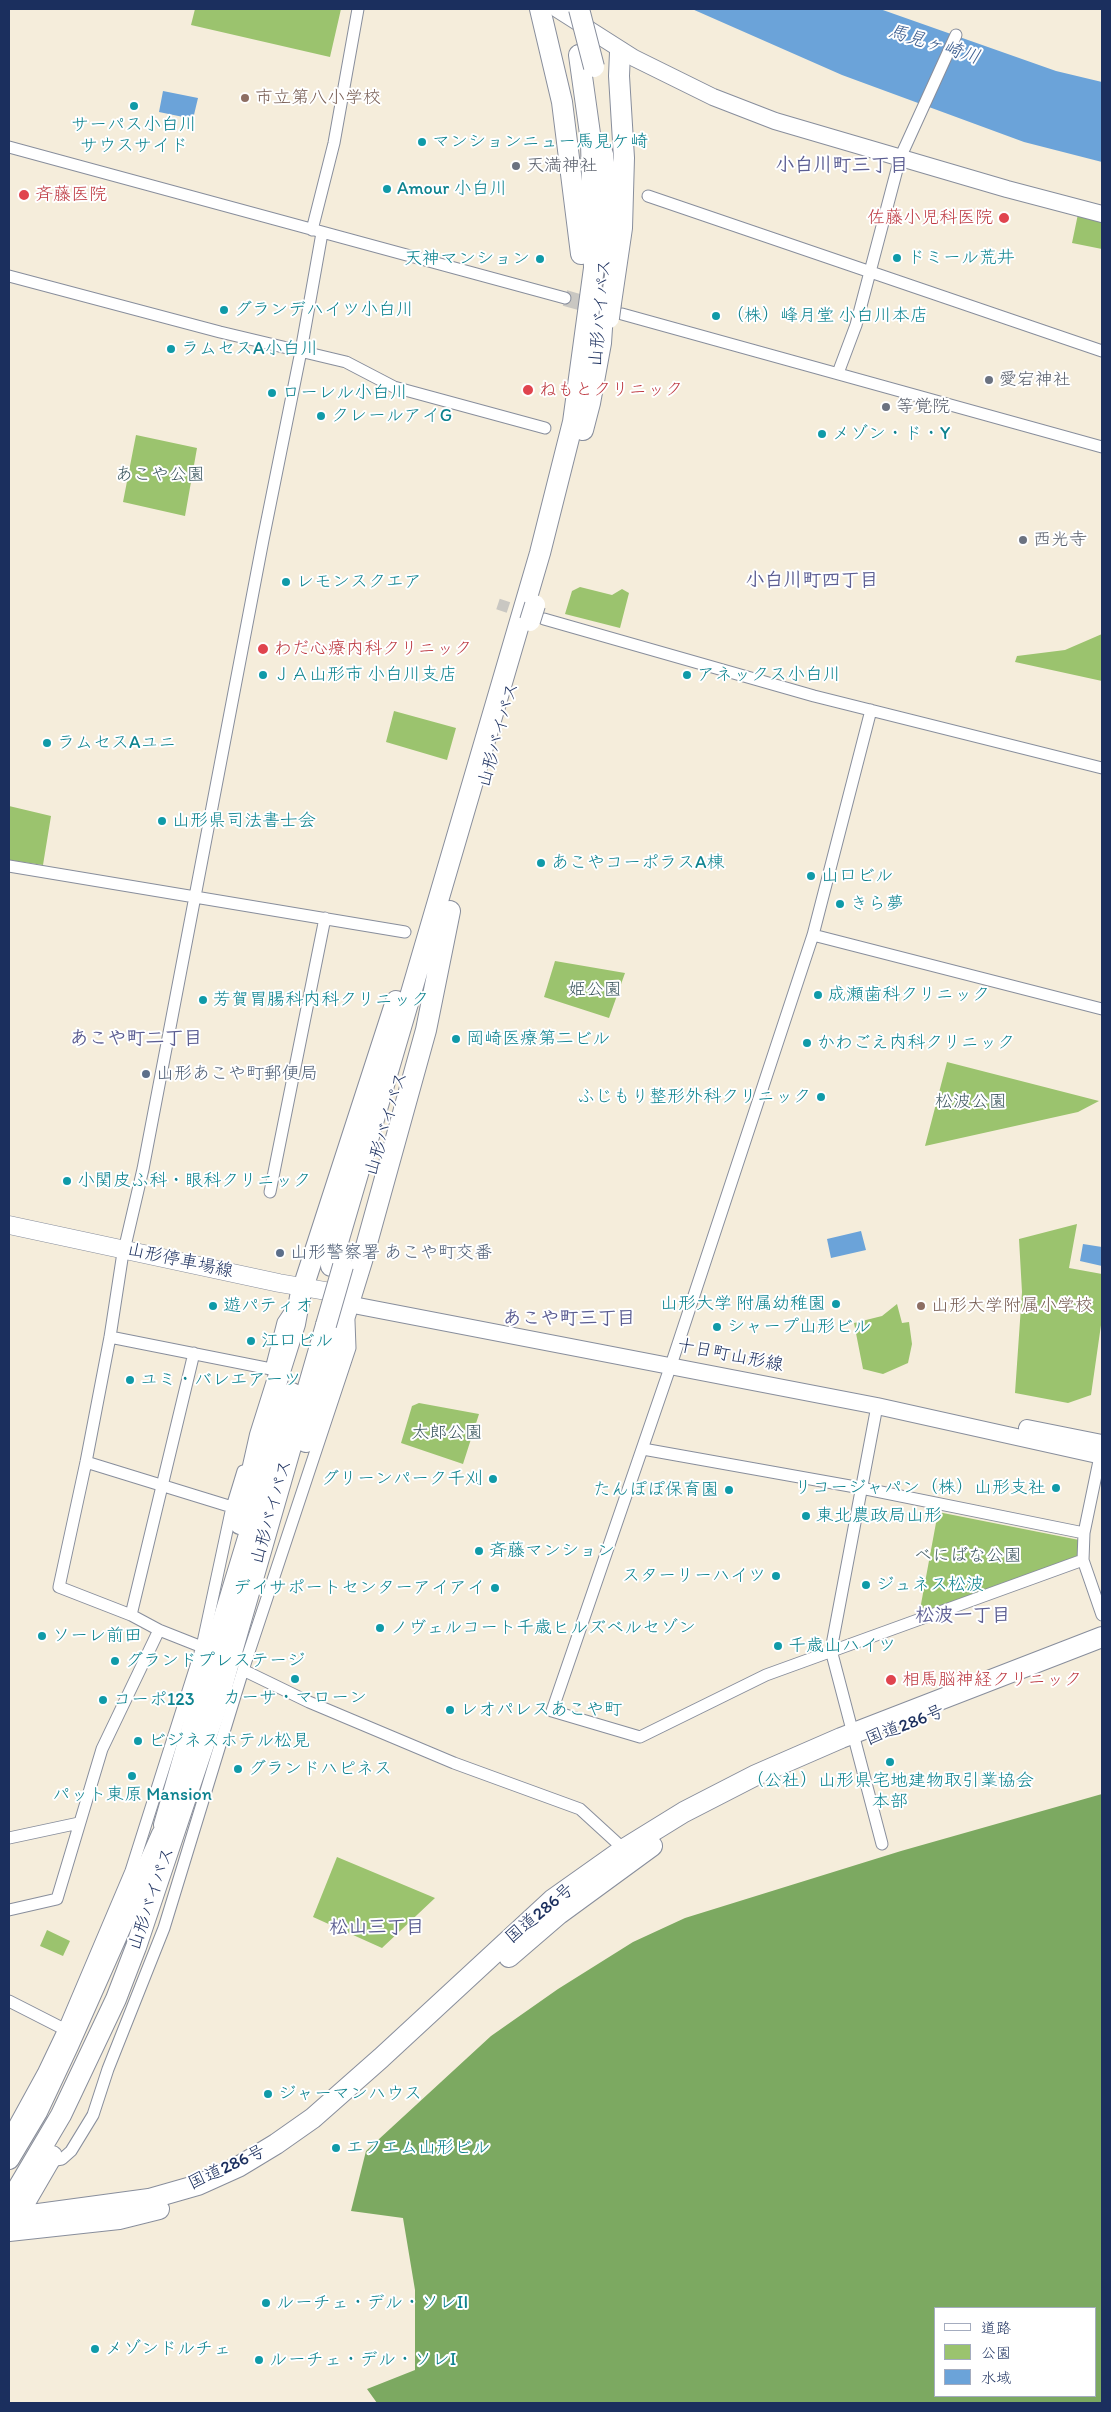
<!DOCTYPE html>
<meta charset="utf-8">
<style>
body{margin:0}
#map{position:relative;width:1111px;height:2412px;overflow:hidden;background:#f5eddb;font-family:Itim,"Klee One",sans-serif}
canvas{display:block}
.frame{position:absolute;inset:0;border:10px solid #1b2f5e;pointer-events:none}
.legend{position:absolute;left:934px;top:2307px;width:162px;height:90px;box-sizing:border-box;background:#fff;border:1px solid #a4acbf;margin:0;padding:6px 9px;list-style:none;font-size:15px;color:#1b2f5e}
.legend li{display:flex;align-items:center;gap:10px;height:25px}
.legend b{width:25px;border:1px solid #a4acbf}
</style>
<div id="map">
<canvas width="1111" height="2412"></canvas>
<div class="frame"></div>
<ul class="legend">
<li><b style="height:6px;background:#fff"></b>道路</li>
<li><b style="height:14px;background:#9bc36e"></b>公園</li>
<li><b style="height:14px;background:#6ba3d9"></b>水域</li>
</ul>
</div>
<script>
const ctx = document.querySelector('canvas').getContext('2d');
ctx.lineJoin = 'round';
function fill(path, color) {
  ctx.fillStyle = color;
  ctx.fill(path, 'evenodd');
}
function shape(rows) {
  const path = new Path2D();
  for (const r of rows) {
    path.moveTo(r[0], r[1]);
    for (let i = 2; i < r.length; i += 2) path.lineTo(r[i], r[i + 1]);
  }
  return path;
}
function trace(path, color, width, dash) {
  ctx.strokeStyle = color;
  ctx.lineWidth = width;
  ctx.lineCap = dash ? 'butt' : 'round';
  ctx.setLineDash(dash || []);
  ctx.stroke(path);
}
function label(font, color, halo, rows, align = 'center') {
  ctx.font = font + ' Itim,"Klee One",sans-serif';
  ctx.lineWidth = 4;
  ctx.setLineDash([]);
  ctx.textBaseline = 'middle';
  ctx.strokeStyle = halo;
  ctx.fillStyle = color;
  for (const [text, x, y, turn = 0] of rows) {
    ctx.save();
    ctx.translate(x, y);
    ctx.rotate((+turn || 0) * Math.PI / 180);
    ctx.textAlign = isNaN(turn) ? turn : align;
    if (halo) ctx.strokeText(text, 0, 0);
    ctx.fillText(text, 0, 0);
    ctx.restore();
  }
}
const green = shape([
 [195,9,341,9,330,57,191,25],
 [1078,214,1102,219,1102,249,1072,243],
 [136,435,197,448,185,516,123,502],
 [580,587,612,595,622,589,629,593,620,628,565,614,572,591],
 [1102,634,1102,681,1015,662,1017,656,1065,650],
 [394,711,456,728,447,760,386,742],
 [9,806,51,816,43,865,9,860],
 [555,961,625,973,609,1018,544,997],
 [947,1062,1099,1101,1078,1112,925,1146],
 [1077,1224,1069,1268,1102,1274,1102,1318,1091,1395,1068,1403,1015,1393,1022,1292,1019,1239],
 [897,1304,902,1323,909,1322,912,1344,908,1363,883,1374,863,1369,854,1323,882,1316],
 [419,1403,479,1414,463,1464,401,1443,412,1406],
 [938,1512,1079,1540,1077,1556,919,1615],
 [337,1857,435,1898,382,1948,313,1917],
 [47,1930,70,1941,63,1956,40,1946]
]);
const forest = shape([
 [1102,1794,1102,2403,377,2403,367,2389,415,2370,415,2290,403,2218,351,2211,366,2151,491,2036,558,1989,633,1942,685,1918,901,1851],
 [935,2308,1095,2308,1095,2396,935,2396]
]);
const water = shape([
 [692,9,880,9,1056,71,1102,82,1102,162,1024,142,842,75],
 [163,91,198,98,193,119,159,112],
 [861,1231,866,1250,831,1258,827,1239],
 [1083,1244,1102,1247,1102,1266,1080,1261]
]);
const streetTunnel = shape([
 [498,604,528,614]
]);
const secondaryTunnel = shape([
 [565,298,600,308]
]);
const street = shape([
 [9,147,565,298],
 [648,196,1102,351],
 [312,230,334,143,358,9],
 [9,276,220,332,346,362,394,387,545,428],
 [622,314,1102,447],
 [838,373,856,325,900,158,956,35],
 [544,619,814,696,1102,768],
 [871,710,813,935,673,1359,552,1711,640,1737,766,1675,1083,1560],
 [9,866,405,932],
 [813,935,1102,1009],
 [270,1192,325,918],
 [110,1337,271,1369],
 [271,1369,283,1322,293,1307],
 [877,1406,831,1650,882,1844],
 [643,1449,861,1488,1084,1533],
 [1100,1456,1084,1533,1083,1560,1102,1615],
 [86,1462,232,1507],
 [131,1615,194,1353],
 [202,1647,159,1630,131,1615,59,1587,86,1462,110,1337,122,1259,143,1169,263,540,301,351,322,233],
 [243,1670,309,1702,454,1763,580,1809,627,1852],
 [9,1838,79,1823],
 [9,1910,57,1899,102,1749,159,1630],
 [9,2001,64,2029],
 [9,2135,43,2073,64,2029,131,1871,202,1647,232,1507,243,1471],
 [50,2161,62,2159,71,2151,93,2115,108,2069,164,1928,243,1670,350,1348,349,1321]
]);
const secondary = shape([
 [557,9,634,58,713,97,775,121,1007,189,1102,214],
 [348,1304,877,1406,1102,1456],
 [1027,1428,1102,1443]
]);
const primary = shape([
 [9,1225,279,1283,349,1295]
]);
const highway = shape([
 [540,9,562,102,581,254],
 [603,154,608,202,606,257],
 [611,303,622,228,624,158,619,76,620,52],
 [583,430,590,403,601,343,604,298],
 [331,1266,540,553,573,422,594,268,591,141,579,55],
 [306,1442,362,1261,426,1030,450,911],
 [240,1524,260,1435,295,1324,300,1297,396,1001],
 [164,1825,224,1617,292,1393],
 [509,1957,559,1914,652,1846],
 [9,2159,37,2112,68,2046,162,1834],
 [9,2203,61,2115,116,1999,136,1947,215,1711,326,1325],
 [9,2218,149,2199,198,2185,238,2167,276,2144,313,2118,381,2058,552,1900,624,1849,684,1812,756,1775,841,1738,1102,1637],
 [13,2223,52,2156],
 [9,2231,119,2219,159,2209]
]);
const highwayBridge = shape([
 [579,9,594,67],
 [609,318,611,303],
 [530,621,535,605],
 [326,1325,343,1266]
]);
const markers = [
 [245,98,5,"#8d6e63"],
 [134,106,5,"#0f9aa8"],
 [422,142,5,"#0f9aa8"],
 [516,166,5,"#6b7280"],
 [387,189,5,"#0f9aa8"],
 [24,195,6,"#e0444e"],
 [1004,218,6,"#e0444e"],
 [897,258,5,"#0f9aa8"],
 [540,259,5,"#0f9aa8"],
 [224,310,5,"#0f9aa8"],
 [716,316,5,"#0f9aa8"],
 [171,349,5,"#0f9aa8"],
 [989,380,5,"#6b7280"],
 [528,390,6,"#e0444e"],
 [272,393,5,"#0f9aa8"],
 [886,407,5,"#6b7280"],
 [321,416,5,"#0f9aa8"],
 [822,434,5,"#0f9aa8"],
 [1023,540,5,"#6b7280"],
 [286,582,5,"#0f9aa8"],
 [263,649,6,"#e0444e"],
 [263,675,5,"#0f9aa8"],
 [687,675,5,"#0f9aa8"],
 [47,743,5,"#0f9aa8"],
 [162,821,5,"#0f9aa8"],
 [541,863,5,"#0f9aa8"],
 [811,876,5,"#0f9aa8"],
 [840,904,5,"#0f9aa8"],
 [818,995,5,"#0f9aa8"],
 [203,1000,5,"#0f9aa8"],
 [456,1039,5,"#0f9aa8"],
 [807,1043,5,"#0f9aa8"],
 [146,1074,5,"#5c6f8a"],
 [821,1097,5,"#0f9aa8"],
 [67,1181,5,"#0f9aa8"],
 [280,1253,5,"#5c6f8a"],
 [836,1304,5,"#0f9aa8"],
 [213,1306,5,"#0f9aa8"],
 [921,1306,5,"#8d6e63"],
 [717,1327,5,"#0f9aa8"],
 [251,1341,5,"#0f9aa8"],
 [130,1380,5,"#0f9aa8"],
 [493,1479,5,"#0f9aa8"],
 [1056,1488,5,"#0f9aa8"],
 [729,1490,5,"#0f9aa8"],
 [806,1516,5,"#0f9aa8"],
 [479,1551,5,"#0f9aa8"],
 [776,1576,5,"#0f9aa8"],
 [866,1585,5,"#0f9aa8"],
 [495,1588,5,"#0f9aa8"],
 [380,1628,5,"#0f9aa8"],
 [42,1636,5,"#0f9aa8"],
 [778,1646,5,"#0f9aa8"],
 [115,1661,5,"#0f9aa8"],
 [295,1679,5,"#0f9aa8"],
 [891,1680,6,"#e0444e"],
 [103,1700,5,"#0f9aa8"],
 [450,1710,5,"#0f9aa8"],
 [138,1741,5,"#0f9aa8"],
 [890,1762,5,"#0f9aa8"],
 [238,1769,5,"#0f9aa8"],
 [132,1776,5,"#0f9aa8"],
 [268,2094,5,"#0f9aa8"],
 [336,2148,5,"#0f9aa8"],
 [266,2303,5,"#0f9aa8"],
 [95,2349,5,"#0f9aa8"],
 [259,2360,5,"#0f9aa8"]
];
const educationNames = [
 ["市立第八小学校",255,98],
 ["山形大学附属小学校",931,1306]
];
const cultureNames = [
 ["サーパス小白川",134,125,"center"],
 ["サウスサイド",134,146,"center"],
 ["マンションニュー馬見ケ崎",432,142],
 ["Amour 小白川",397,189],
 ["ドミール荒井",907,258],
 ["天神マンション",530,259,"right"],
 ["グランデハイツ小白川",234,310],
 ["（株）峰月堂 小白川本店",726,316],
 ["ラムセスA小白川",181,349],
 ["ローレル小白川",282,393],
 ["クレールアイG",331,416],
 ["メゾン・ド・Y",832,434],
 ["レモンスクエア",296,582],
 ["ＪＡ山形市 小白川支店",273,675],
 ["アネックス小白川",697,675],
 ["ラムセスAユニ",57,743],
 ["山形県司法書士会",172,821],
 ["あこやコーポラスA棟",551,863],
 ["山口ビル",821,876],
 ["きら夢",850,904],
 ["成瀬歯科クリニック",828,995],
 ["芳賀胃腸科内科クリニック",213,1000],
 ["岡崎医療第二ビル",466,1039],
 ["かわごえ内科クリニック",817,1043],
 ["ふじもり整形外科クリニック",811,1097,"right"],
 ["小関皮ふ科・眼科クリニック",77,1181],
 ["山形大学 附属幼稚園",826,1304,"right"],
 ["遊パティオ",223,1306],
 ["シャープ山形ビル",727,1327],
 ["江口ビル",261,1341],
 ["ユミ・バレエアーツ",140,1380],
 ["グリーンパーク千刈",483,1479,"right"],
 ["リコージャパン（株）山形支社",1046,1488,"right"],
 ["たんぽぽ保育園",719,1490,"right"],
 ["東北農政局山形",816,1516],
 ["斉藤マンション",489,1551],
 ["スターリーハイツ",766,1576,"right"],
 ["ジュネス松波",876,1585],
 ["デイサポートセンターアイアイ",485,1588,"right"],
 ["ノヴェルコート千歳ヒルズベルセゾン",390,1628],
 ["ソーレ前田",52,1636],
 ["千歳山ハイツ",788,1646],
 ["グランドプレステージ",125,1661],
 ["カーサ・マローン",295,1698,"center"],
 ["コーポ123",113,1700],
 ["レオパレスあこや町",460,1710],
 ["ビジネスホテル松見",148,1741],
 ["グランドハピネス",248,1769],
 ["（公社）山形県宅地建物取引業協会",890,1781,"center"],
 ["本部",890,1802,"center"],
 ["パット東原 Mansion",132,1795,"center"],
 ["ジャーマンハウス",278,2094],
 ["エフエム山形ビル",346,2148],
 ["ルーチェ・デル・ソレII",276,2303],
 ["メゾンドルチェ",105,2349],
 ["ルーチェ・デル・ソレI",269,2360]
];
const worshipNames = [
 ["天満神社",526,166],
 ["愛宕神社",999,380],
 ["等覚院",896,407],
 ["西光寺",1033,540]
];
const healthNames = [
 ["斉藤医院",35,195],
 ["佐藤小児科医院",993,218,"right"],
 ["ねもとクリニック",539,390],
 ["わだ心療内科クリニック",274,649],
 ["相馬脳神経クリニック",902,1680]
];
const streetNames = [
 ["山形バイパス",601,313,-85],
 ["山形バイパス",499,735,-74],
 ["山形バイパス",387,1124,-73],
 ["山形停車場線",180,1261,12],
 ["十日町山形線",730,1356,11],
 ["山形バイパス",272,1512,-74],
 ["国道286号",905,1726,-21],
 ["山形バイパス",152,1899,-71],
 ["国道286号",540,1914,-40],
 ["国道286号",227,2168,-25]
];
const parkNames = [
 ["あこや公園",160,475],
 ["姫公園",595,990],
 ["松波公園",971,1102],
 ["太郎公園",447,1433],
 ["べにばな公園",968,1556]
];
const serviceNames = [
 ["山形あこや町郵便局",156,1074],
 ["山形警察署 あこや町交番",290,1253]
];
const waterNames = [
 ["馬見ヶ崎川",934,45,17]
];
const neighbourhoodNames = [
 ["小白川町三丁目",842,166],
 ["小白川町四丁目",812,581],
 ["あこや町二丁目",136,1039],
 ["あこや町三丁目",569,1319],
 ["松波一丁目",963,1616],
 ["松山三丁目",377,1928]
];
fill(green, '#9bc36e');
fill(forest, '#7ca961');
fill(water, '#6ba3d9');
trace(streetTunnel, '#c9c7c2', 11, [11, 5.5]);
trace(secondaryTunnel, '#c9c7c2', 16, [16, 8]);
trace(street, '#888e9c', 13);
trace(secondary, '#888e9c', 18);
trace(primary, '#888e9c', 19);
trace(highway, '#888e9c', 22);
trace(street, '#fff', 11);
trace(secondary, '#fff', 16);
trace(primary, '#fff', 18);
trace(highway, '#fff', 20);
trace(highwayBridge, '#888e9c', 22, []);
trace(highwayBridge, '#fff', 20);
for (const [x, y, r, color] of markers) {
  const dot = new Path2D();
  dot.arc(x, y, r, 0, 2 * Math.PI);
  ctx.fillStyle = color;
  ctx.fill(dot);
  trace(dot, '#fff', 2);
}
label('18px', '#785e54', '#fff', educationNames, 'left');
label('18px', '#0d838f', '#fff', cultureNames, 'left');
label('18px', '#5b616d', '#fff', worshipNames, 'left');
label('18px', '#be3a42', '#fff', healthNames, 'left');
label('18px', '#1b2f5e', '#fff', streetNames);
label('18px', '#415b63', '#fff', parkNames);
label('18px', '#4e5e75', '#fff', serviceNames, 'left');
label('italic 19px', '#3b5d8f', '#fff', waterNames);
label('bold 19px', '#5b5d92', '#fff', neighbourhoodNames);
</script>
